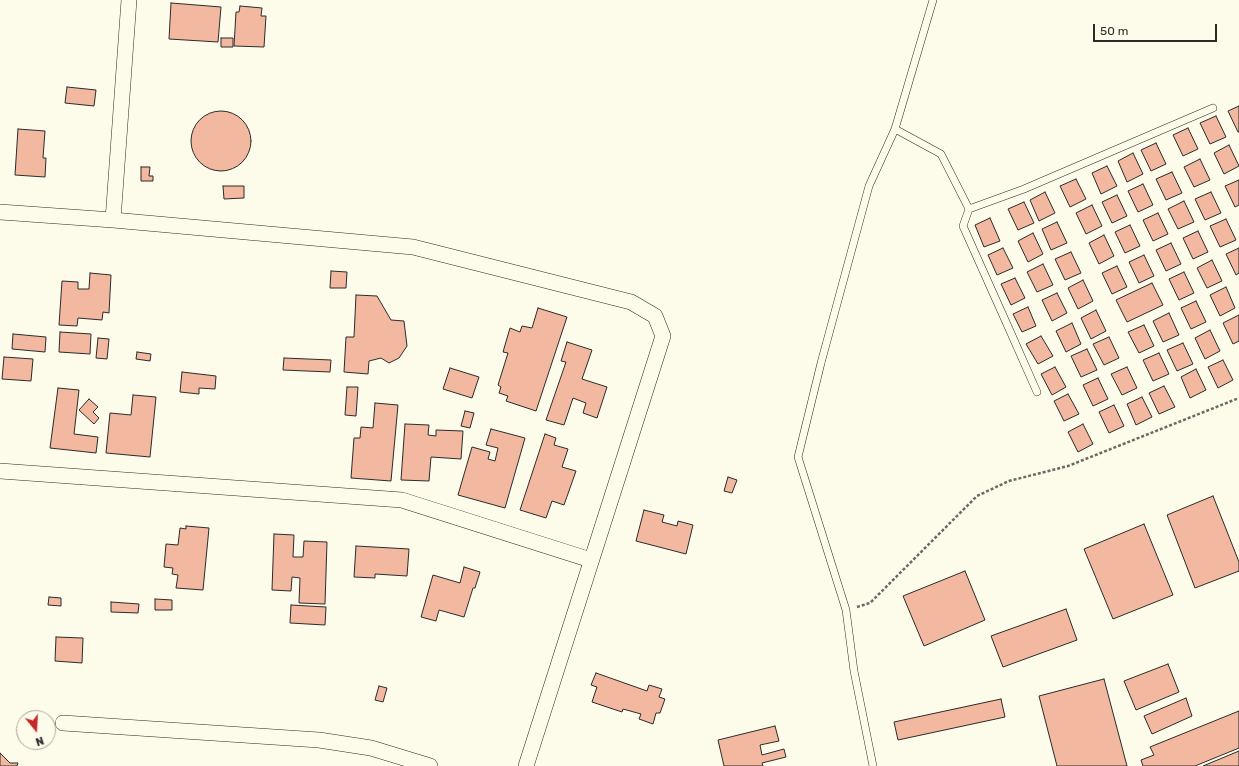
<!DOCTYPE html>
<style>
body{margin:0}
#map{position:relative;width:1239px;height:766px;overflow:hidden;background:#fdfbea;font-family:Rubik,sans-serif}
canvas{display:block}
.north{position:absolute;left:16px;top:710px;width:40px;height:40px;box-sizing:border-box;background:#fdfbea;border:1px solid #a9a89e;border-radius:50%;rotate:162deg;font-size:11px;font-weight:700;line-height:16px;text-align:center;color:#2b2b2b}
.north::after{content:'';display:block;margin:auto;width:14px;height:18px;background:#c62828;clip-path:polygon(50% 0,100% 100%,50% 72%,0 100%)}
.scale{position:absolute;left:1093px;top:24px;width:124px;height:18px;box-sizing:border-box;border:2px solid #2b2b2b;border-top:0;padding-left:5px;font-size:12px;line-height:14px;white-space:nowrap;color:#2b2b2b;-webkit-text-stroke:3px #fdfbea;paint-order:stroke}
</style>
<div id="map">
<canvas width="1239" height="766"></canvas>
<div class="north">N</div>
<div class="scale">50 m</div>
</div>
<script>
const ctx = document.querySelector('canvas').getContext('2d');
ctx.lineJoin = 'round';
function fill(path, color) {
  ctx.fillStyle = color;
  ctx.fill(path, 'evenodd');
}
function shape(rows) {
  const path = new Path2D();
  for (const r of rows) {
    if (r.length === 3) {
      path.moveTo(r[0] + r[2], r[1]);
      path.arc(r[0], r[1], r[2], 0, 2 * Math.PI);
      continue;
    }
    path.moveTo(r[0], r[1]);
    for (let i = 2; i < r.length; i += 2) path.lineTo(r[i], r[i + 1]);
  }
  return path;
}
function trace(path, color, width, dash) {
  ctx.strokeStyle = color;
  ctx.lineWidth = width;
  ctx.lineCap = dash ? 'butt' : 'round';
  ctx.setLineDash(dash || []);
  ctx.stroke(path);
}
const building = shape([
 [171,3,221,7,218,42,169,39,171,3],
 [240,6,262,8,261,16,266,16,264,47,234,46,236,12,239,12,240,6],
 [221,38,233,38,233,47,221,47,221,38],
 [67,87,96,90,94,106,65,103,67,87],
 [1239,106,1239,132,1238,132,1228,111,1239,106],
 [221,141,30],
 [1216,116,1226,137,1210,144,1200,123,1216,116],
 [1188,128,1198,149,1183,156,1173,135,1188,128],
 [18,129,45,131,43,158,46,158,45,177,15,175,18,129],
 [1156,143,1166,164,1151,171,1141,150,1156,143],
 [1229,145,1239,166,1224,174,1214,153,1229,145],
 [1133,153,1143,174,1127,182,1118,161,1133,153],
 [1200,159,1210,180,1194,187,1184,167,1200,159],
 [1107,166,1117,186,1101,194,1092,173,1107,166],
 [141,167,150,167,149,176,153,176,153,181,141,181,141,167],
 [1172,172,1182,193,1166,200,1156,179,1172,172],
 [1076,179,1086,199,1070,207,1060,186,1076,179],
 [1239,180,1239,205,1235,207,1225,186,1239,180],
 [1143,184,1153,205,1138,212,1128,191,1143,184],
 [223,186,244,186,244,198,224,199,223,186],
 [1045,192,1055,213,1039,221,1030,200,1045,192],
 [1211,192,1221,213,1205,220,1195,199,1211,192],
 [1117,195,1127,216,1112,223,1102,202,1117,195],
 [1184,201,1194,222,1178,229,1168,209,1184,201],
 [1024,202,1034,223,1018,230,1008,209,1024,202],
 [1092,205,1102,226,1086,234,1076,213,1092,205],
 [1158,213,1168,234,1153,241,1143,220,1158,213],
 [990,218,1000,241,984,247,975,225,990,218],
 [1226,219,1236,240,1220,247,1210,226,1226,219],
 [1057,222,1067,243,1051,250,1042,229,1057,222],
 [1130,225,1140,246,1125,253,1115,232,1130,225],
 [1198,231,1208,252,1193,259,1183,238,1198,231],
 [1033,233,1043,254,1028,262,1018,241,1033,233],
 [1104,235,1114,256,1099,264,1089,243,1104,235],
 [1171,243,1181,264,1166,271,1156,250,1171,243],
 [1003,248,1013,268,997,275,988,255,1003,248],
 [1239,248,1239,273,1236,275,1226,254,1239,248],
 [1071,252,1081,273,1065,280,1055,259,1071,252],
 [1144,255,1154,276,1139,283,1129,262,1144,255],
 [1212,260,1222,281,1207,288,1197,268,1212,260],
 [1043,264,1053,285,1037,292,1027,272,1043,264],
 [1117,266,1127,287,1112,294,1102,273,1117,266],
 [331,271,347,272,346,288,330,288,331,271],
 [1184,272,1194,293,1179,300,1169,279,1184,272],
 [90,273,111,275,109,313,103,312,102,320,78,318,77,326,59,325,62,281,78,282,78,289,89,289,90,273],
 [1015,278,1025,298,1011,305,1001,284,1015,278],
 [1083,280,1093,301,1078,309,1068,288,1083,280],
 [1152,283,1163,305,1127,322,1116,300,1152,283],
 [1226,287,1235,308,1220,316,1210,295,1226,287],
 [1057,293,1067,313,1052,321,1042,300,1057,293],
 [356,295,377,296,391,320,404,321,407,346,399,358,389,363,381,358,369,361,368,374,344,372,346,337,354,337,356,295],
 [1196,301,1206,322,1191,329,1181,308,1196,301],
 [1028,307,1036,326,1022,332,1013,314,1028,307],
 [538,308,567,317,536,411,506,401,508,396,499,393,501,387,498,385,508,353,503,352,510,328,520,332,522,326,532,328,538,308],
 [1096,310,1106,331,1091,339,1081,318,1096,310],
 [1169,313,1179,335,1163,342,1153,321,1169,313],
 [1239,315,1239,341,1233,344,1223,323,1239,315],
 [1072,323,1081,344,1066,352,1056,331,1072,323],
 [1144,325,1154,346,1139,353,1128,332,1144,325],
 [1210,330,1220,351,1205,359,1195,338,1210,330],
 [60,332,91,334,90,354,59,352,60,332],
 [13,334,46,337,45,352,12,349,13,334],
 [1041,336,1053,356,1038,364,1026,344,1041,336],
 [1109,337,1119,358,1104,365,1093,344,1109,337],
 [98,338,109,339,107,359,96,358,98,338],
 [567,342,592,350,582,379,607,387,597,418,583,413,586,403,573,398,564,425,546,420,566,362,561,361,567,342],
 [1183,343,1193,364,1177,371,1167,350,1183,343],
 [1087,349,1097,370,1081,377,1071,356,1087,349],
 [137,352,151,354,150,361,136,359,137,352],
 [1159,353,1169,374,1153,381,1143,360,1159,353],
 [4,357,33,359,31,381,2,379,4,357],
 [284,358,331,360,330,372,283,370,284,358],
 [1223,360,1233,380,1218,388,1208,367,1223,360],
 [1055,367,1066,387,1052,395,1041,374,1055,367],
 [1127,367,1137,388,1122,395,1111,374,1127,367],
 [450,368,479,377,472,398,443,389,450,368],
 [1196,369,1206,390,1190,398,1181,377,1196,369],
 [182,372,216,376,215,389,199,388,199,394,180,392,182,372],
 [1098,378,1108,399,1093,406,1083,385,1098,378],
 [1164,386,1175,407,1159,414,1149,393,1164,386],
 [347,387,358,387,356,416,345,415,347,387],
 [58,388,79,390,74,434,98,437,96,453,50,448,58,388],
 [1068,394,1079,414,1064,421,1054,401,1068,394],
 [133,395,156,397,150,457,106,453,110,413,131,415,133,395],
 [1142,397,1152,417,1136,425,1127,404,1142,397],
 [89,399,98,407,93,412,99,418,94,424,79,410,89,399],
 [375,403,398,405,391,481,351,478,354,438,360,438,361,427,373,428,375,403],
 [1114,405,1124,426,1109,433,1099,412,1114,405],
 [465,411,474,413,470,428,461,426,465,411],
 [405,424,429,425,428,435,436,436,436,430,463,431,461,459,431,457,429,481,401,480,405,424],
 [1083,424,1093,444,1078,452,1068,432,1083,424],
 [491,429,525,438,505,508,458,495,472,447,490,452,488,459,495,461,498,448,486,445,491,429],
 [545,434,556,438,554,445,568,449,562,467,576,471,564,505,552,501,546,518,520,510,545,434],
 [728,477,737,480,732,493,724,491,728,477],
 [1213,496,1239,562,1239,571,1195,588,1167,515,1213,496],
 [644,510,664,515,662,522,677,526,678,521,693,525,686,554,636,541,644,510],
 [1144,524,1173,595,1113,619,1084,549,1144,524],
 [186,526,209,528,203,590,176,588,178,575,172,574,173,568,164,567,166,544,178,545,180,528,186,529,186,526],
 [274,534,294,535,293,557,303,557,304,541,327,542,325,604,299,603,300,578,292,577,291,591,272,590,274,534],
 [356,546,409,549,407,576,375,574,375,578,354,577,356,546],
 [464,567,480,572,475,588,473,588,464,617,439,610,436,621,421,617,433,575,460,583,464,567],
 [965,571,985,620,924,646,903,596,965,571],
 [49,597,61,598,61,606,48,605,49,597],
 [155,599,172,600,172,610,155,610,155,599],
 [111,602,139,604,138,613,111,612,111,602],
 [291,605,326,607,325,625,290,623,291,605],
 [1066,609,1077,640,1003,667,991,636,1066,609],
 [56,637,83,638,82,663,55,661,56,637],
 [1168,664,1179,692,1136,710,1124,681,1168,664],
 [596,673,647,691,649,685,662,689,659,697,665,699,660,713,656,713,653,724,639,719,641,714,623,709,622,712,592,702,597,687,591,685,596,673],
 [1104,679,1127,766,1057,766,1039,696,1104,679],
 [379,686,387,688,383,702,375,700,379,686],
 [1186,698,1192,716,1152,734,1144,716,1186,698],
 [1001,699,1005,717,898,740,894,722,1001,699],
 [1239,711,1239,748,1195,766,1143,766,1141,760,1154,755,1150,747,1239,711],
 [775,726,779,741,760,745,762,755,784,749,786,757,762,763,763,766,724,766,718,740,775,726],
 [1239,751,1239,766,1203,766,1239,751],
 [0,753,10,763,18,763,17,766,0,766,0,753]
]);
const path = shape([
 [857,607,870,603,977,496,1009,481,1068,466,1239,398]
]);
const service = shape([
 [895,129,941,154,969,209,963,226,1010,331,1037,392],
 [969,209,1024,189,1213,108],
 [873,766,854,671,846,610,798,457,821,363,869,186,895,129,933,0]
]);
const minor = shape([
 [0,212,113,220,413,247,631,302,655,316,663,336,526,766],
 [113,220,129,0],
 [0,471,402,500,591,560],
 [63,723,319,740,371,748,430,766]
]);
fill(building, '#f2b8a0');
trace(building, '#2b2b2b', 1);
trace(service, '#2b2b2b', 8);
trace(minor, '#2b2b2b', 16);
trace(path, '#6a6964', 2.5, [3, 2]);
trace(service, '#fdfbea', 7);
trace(minor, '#fdfbea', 15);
</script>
